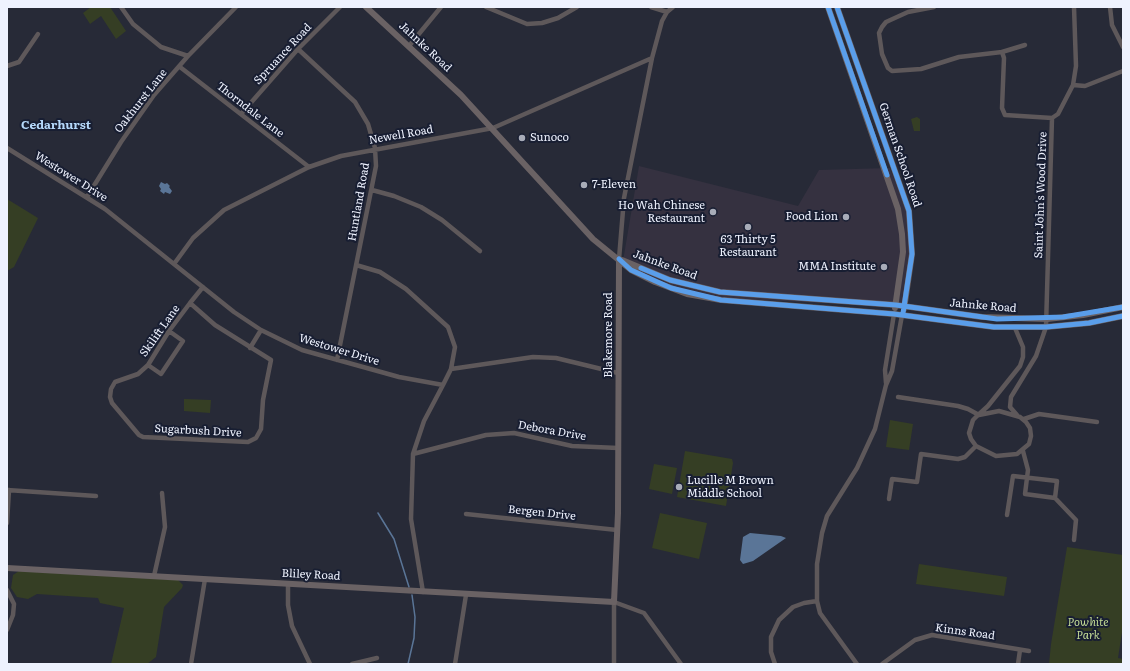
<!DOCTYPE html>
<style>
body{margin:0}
#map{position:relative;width:1130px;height:671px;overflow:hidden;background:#272a37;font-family:Literata,serif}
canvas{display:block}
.frame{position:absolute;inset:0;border:8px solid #eef2fe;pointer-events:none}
</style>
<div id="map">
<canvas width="1130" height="671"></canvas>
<div class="frame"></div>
</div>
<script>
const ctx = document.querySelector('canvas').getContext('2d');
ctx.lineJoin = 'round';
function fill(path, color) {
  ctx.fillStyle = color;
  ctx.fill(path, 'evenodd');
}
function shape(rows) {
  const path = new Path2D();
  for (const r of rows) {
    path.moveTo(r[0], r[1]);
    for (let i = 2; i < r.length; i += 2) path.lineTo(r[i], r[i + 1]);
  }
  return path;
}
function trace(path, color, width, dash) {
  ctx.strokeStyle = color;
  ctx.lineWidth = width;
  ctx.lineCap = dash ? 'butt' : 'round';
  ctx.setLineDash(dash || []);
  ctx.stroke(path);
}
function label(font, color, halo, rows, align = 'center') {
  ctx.font = font + ' Literata,serif';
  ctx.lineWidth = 4;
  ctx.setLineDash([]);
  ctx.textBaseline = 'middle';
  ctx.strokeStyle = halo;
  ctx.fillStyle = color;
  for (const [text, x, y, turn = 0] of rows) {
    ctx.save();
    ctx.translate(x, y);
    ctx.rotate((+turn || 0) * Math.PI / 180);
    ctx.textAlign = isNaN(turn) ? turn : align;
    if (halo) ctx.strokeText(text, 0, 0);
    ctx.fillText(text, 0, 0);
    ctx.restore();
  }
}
const commercial = shape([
 [639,166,798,206,819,170,890,168,910,221,913,251,905,310,888,306,720,298,672,290,622,267]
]);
const green = shape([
 [91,7,110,7,126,31,116,39,101,16,90,24,83,13],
 [917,117,920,119,920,131,914,131,911,119],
 [7,199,38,218,14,267,7,271],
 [184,399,211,400,210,413,184,411],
 [890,420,913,424,909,450,886,447],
 [685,451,732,459,733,463,726,506,677,497],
 [654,464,677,468,672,494,649,489],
 [660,513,707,523,699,559,652,548],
 [1067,547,1123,555,1123,626,1118,658,1123,659,1123,664,1049,664,1051,644],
 [919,564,1007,577,1004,596,916,584],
 [19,571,178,580,183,585,182,588,164,607,156,657,147,664,111,664,124,608,100,603,98,598,37,594,28,599,17,597,11,588,13,575]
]);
const water = shape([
 [161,182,165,184,167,183,170,186,169,187,172,191,170,194,165,192,164,194,160,191,161,189,159,186],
 [750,533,781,536,786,538,753,561,743,564,740,560,743,537]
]);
const stream = shape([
 [378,513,394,539,409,587],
 [408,664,414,638,415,617,412,595]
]);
const street = shape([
 [121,7,133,24,161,47,188,56],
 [486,7,527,24,542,23,558,18,577,7],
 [651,7,667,12,673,7],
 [934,7,908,12,886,22,882,27,879,33,882,54,888,68,892,71,921,69,959,57,1002,52,1025,45],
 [1110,7,1112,25,1123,47],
 [409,46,441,7],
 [298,49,355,102,368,124,375,148,376,166,337,360],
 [1002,52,1004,58,1002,108,1005,115,1052,118],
 [7,66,19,62,38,34],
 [180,67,309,167],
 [1073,85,1085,86,1123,71],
 [241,114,298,49,340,7],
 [7,148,105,209,234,312,261,330,302,350,399,377,443,385,451,369,533,357,556,358,618,373],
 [372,190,394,196,421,207,442,220,480,251],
 [87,197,121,142,154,95,188,56,236,7],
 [619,259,624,198,652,58,662,21,667,12],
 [174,264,193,238,224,210,309,167,341,156,493,128,652,58],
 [356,265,380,272,406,289,448,327,455,347,451,369],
 [190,303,215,325,271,360,263,400,261,429,256,438,248,442,143,437,139,435,112,403,110,397,111,389,115,382,138,374,148,365,169,331,190,303,203,287],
 [250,348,261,330],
 [148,365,161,374,183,341,169,331],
 [886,383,885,370,894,314],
 [898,397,958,406,968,409,979,415],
 [979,415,999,411,1020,417,1026,422,1030,428,1031,436,1029,444,1017,454,996,456,976,446,971,439,969,433,973,420,977,416,988,406,1020,366,1023,357,1023,347,1015,328],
 [1017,415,1010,407,1011,397,1036,356,1046,327,1052,118,1058,114,1073,85,1076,66,1074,7],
 [1024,419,1039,414,1097,422],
 [1023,451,1028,470,1025,494,1055,498,1076,520,1074,540],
 [413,454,486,435,514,433,572,446,618,448],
 [7,490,96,496],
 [889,499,892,479,917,482,921,454,958,459,965,457,976,446],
 [466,514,617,530],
 [1007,515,1013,476,1057,481,1055,498],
 [7,523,9,490],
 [154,576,165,527,162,493],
 [288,584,288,605,292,626,310,664],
 [7,590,14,604,13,615,7,630],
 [423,592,411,519,413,454,424,421,443,385],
 [191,664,205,579],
 [352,664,377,658],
 [455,664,466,595],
 [614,664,614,602,644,613,681,664],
 [775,664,771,652,771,637,779,620,793,607,804,603,817,601],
 [857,664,820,613,817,601,817,564,822,533,827,516,857,468,875,429,886,385,892,371,902,315],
 [882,664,915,640,932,635,1029,651],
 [1018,664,1020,650]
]);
const secondary = shape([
 [366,7,461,95,593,239,631,270,655,282,687,294,721,300,894,314,994,327,1046,327,1089,323,1123,316],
 [828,7,898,209,902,234,903,252,895,308],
 [837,7,909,211,912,254,904,309],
 [622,260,670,280,720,292,896,305,982,317,1047,319,1083,315,1123,307],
 [7,568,614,602,618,513,619,259]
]);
const cycleway = shape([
 [828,7,887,175],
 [837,7,909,211,912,254,903,313],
 [619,259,631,270,671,288,721,300,894,314,994,327,1046,327,1089,323,1123,316],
 [641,268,670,280,720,292,896,305,997,319,1063,317,1123,307]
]);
const markers = [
 [522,138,4,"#a8acb8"],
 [584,185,4,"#a8acb8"],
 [713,212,4,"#a8acb8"],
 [846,217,4,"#a8acb8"],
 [748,227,4,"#a8acb8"],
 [884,267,4,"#a8acb8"],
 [679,487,4,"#a8acb8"]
];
const streetNames = [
 ["Jahnke Road",425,47,43],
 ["Spruance Road",283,54,-47],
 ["Oakhurst Lane",141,101,-52],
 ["Thorndale Lane",250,110,38],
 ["Newell Road",401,135,-10],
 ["German School Road",900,155,71],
 ["Westower Drive",71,177,32],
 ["Saint John's Wood Drive",1041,195,-88],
 ["Huntland Road",359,202,-80],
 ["Jahnke Road",665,265,20],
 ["Jahnke Road",983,306,5],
 ["Skilift Lane",160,331,-55],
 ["Blakemore Road",609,335,-90],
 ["Westower Drive",339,350,17],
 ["Sugarbush Drive",198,431,3],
 ["Debora Drive",552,431,10],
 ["Bergen Drive",542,513,6],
 ["Bliley Road",311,575,3],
 ["Kinns Road",965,632,8]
];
const poiNames = [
 ["Sunoco",530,138],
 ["7-Eleven",592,185],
 ["Ho Wah Chinese",705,206,"right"],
 ["Restaurant",705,219,"right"],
 ["Food Lion",838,217,"right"],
 ["63 Thirty 5",748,240,"center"],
 ["Restaurant",748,253,"center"],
 ["MMA Institute",876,267,"right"],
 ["Lucille M Brown",687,481],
 ["Middle School",687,494]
];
const parkNames = [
 ["Powhite",1088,623],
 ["Park",1088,636]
];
const neighbourhoodNames = [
 ["Cedarhurst",56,125]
];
fill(commercial, '#353140');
fill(green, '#353e24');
fill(water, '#5a7597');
trace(stream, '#5a7597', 1.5);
trace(street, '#5e585a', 4.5);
trace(secondary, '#6a6264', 6);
trace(cycleway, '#5a9eea', 5);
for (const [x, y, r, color] of markers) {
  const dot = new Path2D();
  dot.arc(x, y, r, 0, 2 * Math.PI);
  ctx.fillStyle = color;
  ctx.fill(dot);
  trace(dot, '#181e32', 1.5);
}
label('11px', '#eef2fe', '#181e32', streetNames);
label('11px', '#eef2fe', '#181e32', poiNames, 'left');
label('italic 11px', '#c3db95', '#181e32', parkNames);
label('bold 12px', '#b5d8fa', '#181e32', neighbourhoodNames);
</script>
